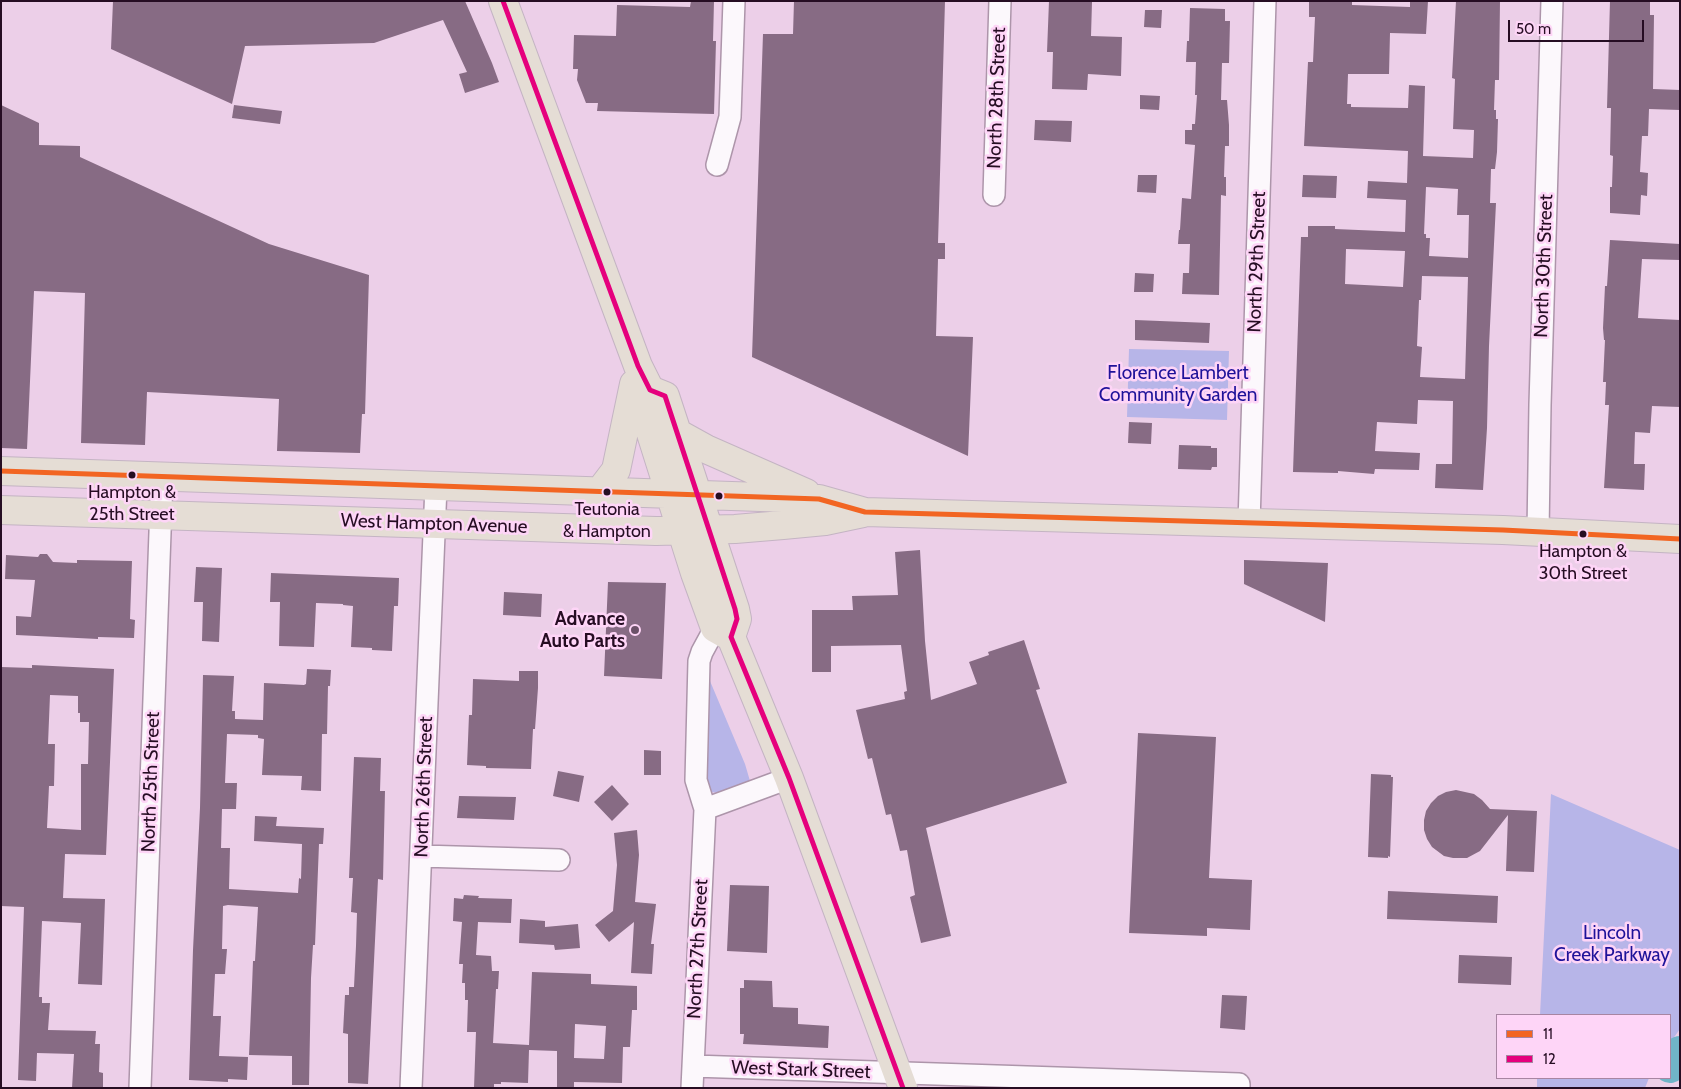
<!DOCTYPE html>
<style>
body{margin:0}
#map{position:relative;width:1681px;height:1089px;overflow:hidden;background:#eccfe8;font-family:Cabin,sans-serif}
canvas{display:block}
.frame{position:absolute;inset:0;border:2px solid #260d23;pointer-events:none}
.legend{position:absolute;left:1496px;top:1014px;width:175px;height:65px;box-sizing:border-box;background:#fed5f7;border:1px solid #a885a2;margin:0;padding:6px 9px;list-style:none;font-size:15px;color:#260d23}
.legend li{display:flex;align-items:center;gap:10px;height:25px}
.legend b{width:25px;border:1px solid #a885a2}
.scale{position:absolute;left:1508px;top:20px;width:136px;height:22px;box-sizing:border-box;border:2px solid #260d23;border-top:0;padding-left:6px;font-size:15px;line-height:18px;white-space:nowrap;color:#260d23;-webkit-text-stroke:4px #fed5f7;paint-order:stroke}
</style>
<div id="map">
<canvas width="1681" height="1089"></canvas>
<div class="frame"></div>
<ul class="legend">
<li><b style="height:6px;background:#f26522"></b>11</li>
<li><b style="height:6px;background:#e5007d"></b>12</li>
</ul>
<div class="scale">50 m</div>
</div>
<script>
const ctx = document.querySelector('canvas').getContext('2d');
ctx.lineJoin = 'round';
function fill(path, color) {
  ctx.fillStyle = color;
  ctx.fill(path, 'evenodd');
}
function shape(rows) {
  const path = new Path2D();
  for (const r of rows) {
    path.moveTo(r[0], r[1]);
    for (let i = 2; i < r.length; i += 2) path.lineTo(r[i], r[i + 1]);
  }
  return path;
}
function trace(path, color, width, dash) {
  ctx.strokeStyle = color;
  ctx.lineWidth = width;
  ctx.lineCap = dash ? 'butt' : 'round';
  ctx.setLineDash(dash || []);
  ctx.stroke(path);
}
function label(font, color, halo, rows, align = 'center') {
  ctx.font = font + ' Cabin,sans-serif';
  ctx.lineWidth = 5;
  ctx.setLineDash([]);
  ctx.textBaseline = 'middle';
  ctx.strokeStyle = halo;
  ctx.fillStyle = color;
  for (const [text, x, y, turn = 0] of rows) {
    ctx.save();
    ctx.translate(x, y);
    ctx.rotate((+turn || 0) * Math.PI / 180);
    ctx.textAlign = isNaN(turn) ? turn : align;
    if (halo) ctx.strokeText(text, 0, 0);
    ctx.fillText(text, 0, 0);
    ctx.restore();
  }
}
const green = shape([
 [1129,349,1229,351,1227,420,1127,417],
 [710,681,745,764,750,781,718,793,711,792,706,787],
 [1551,794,1680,850,1680,1029,1670,1043,1670,1015,1540,1015],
 [1537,1078,1649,1078,1645,1088,1537,1088]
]);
const river = shape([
 [1670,1067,1680,1052]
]);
const building = shape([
 [113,1,465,1,492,63,499,82,465,93,459,74,467,72,443,20,374,43,245,46,232,104,111,49],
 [691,1,714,1,713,41,716,41,714,114,597,111,598,103,586,103,577,80,578,69,573,69,574,35,616,36,617,5,690,7],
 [794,1,945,1,938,243,945,243,945,259,938,259,936,336,973,337,968,456,752,357,763,34,793,34],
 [1049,1,1092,2,1091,36,1122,37,1121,76,1088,74,1087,90,1052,89,1053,52,1047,52],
 [1309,1,1352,1,1352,5,1410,7,1410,1,1428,1,1426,34,1390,33,1389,74,1348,74,1347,104,1351,104,1351,107,1408,108,1409,85,1425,86,1423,156,1473,158,1474,130,1453,129,1455,79,1452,78,1456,1,1500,1,1499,80,1495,80,1494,110,1496,110,1496,119,1498,119,1497,152,1495,169,1491,169,1490,203,1496,203,1489,346,1487,428,1483,490,1435,488,1436,464,1452,464,1453,401,1418,400,1417,424,1377,422,1375,451,1420,453,1419,470,1375,469,1374,474,1338,471,1338,473,1293,472,1301,237,1308,237,1308,226,1335,226,1335,229,1405,232,1406,200,1367,198,1368,181,1407,183,1408,151,1304,146,1308,62,1313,62,1315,17,1309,17],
 [1426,187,1458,189,1457,215,1469,215,1468,258,1429,256,1430,238,1426,238,1426,234,1424,234],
 [1346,249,1405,251,1403,287,1345,284],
 [1422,276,1468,277,1465,379,1420,377,1422,347,1417,346,1419,300,1421,300],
 [1610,1,1650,1,1650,15,1654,15,1653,89,1680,90,1680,110,1649,109,1648,136,1642,136,1640,172,1648,173,1647,196,1641,195,1640,215,1610,213,1610,187,1612,187,1613,156,1610,155,1611,108,1607,108],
 [1190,8,1225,9,1225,21,1230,21,1229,63,1222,63,1221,100,1227,100,1229,125,1229,146,1225,146,1224,177,1226,177,1226,196,1221,195,1219,295,1182,294,1183,273,1189,273,1190,244,1178,244,1179,230,1180,230,1182,198,1191,199,1195,145,1185,144,1185,130,1192,130,1192,124,1195,124,1197,95,1195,95,1196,62,1186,62,1187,41,1189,41],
 [1145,10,1162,10,1161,28,1144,27],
 [1140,95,1160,96,1159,110,1140,109],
 [1,105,39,123,39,145,80,146,80,157,269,244,369,275,365,414,362,414,360,453,277,451,279,399,147,392,145,445,81,443,85,293,34,291,27,449,1,448],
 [234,105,282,111,280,124,232,118],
 [1035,120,1072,121,1071,142,1034,140],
 [1138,175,1157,175,1156,193,1137,192],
 [1303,175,1337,176,1336,198,1302,197],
 [1610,240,1680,244,1680,260,1642,259,1638,318,1680,320,1680,407,1652,406,1650,433,1635,432,1634,464,1645,464,1644,490,1604,488,1609,405,1605,405,1606,382,1603,382,1605,340,1604,340,1603,328,1605,286,1607,286],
 [1135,273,1154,274,1153,292,1134,292],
 [1135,320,1210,323,1209,343,1135,340],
 [1129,422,1152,423,1151,444,1128,443],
 [1179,445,1211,446,1211,448,1217,448,1217,467,1212,467,1211,470,1178,469],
 [920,550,925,641,931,700,977,684,969,662,989,655,988,652,1024,640,1040,689,1036,690,1067,783,926,828,951,936,921,943,910,897,915,895,907,850,900,851,891,814,886,815,872,758,868,759,856,710,905,699,904,692,907,691,901,645,831,646,831,672,812,672,812,610,853,610,852,596,898,595,895,552],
 [40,554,47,554,53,562,77,563,77,560,132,561,130,619,135,620,134,638,98,637,98,639,16,635,16,616,31,617,35,580,5,579,6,555,38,557],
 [1244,560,1328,563,1325,622,1244,584],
 [196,567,222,568,219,642,202,641,203,602,194,602],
 [271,573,399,578,398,606,394,606,392,651,372,650,372,648,351,647,353,606,343,605,343,604,316,603,314,647,279,646,280,602,270,602],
 [608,582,666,583,662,679,604,676],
 [504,592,542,594,541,617,503,615],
 [32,665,114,669,106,855,65,854,63,898,105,899,102,985,78,984,81,923,42,921,40,971,39,997,42,997,42,1003,50,1003,48,1030,96,1031,95,1044,100,1044,99,1072,103,1073,103,1088,72,1088,74,1054,37,1053,36,1081,18,1080,24,907,1,906,1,667,32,668],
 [50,695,78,696,78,713,80,713,80,722,89,722,88,764,81,764,81,830,47,828,49,786,54,786,55,744,48,744],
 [307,669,331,670,330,686,328,686,327,734,322,734,321,791,301,790,302,776,262,775,264,739,258,738,258,735,227,734,225,783,237,783,236,809,222,809,221,848,230,848,229,889,298,893,299,878,301,879,302,844,254,841,255,816,277,817,276,826,324,828,323,844,319,844,315,945,313,945,311,978,309,1085,292,1085,292,1056,249,1055,252,987,253,961,255,961,258,907,228,905,223,906,222,949,227,949,225,974,215,974,213,1016,221,1016,219,1056,248,1057,247,1080,228,1079,228,1082,189,1080,193,950,200,808,203,675,234,676,232,711,235,711,235,719,263,720,264,683,304,685,306,684],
 [519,671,538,671,538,688,535,729,533,729,531,769,486,768,486,766,467,765,469,715,472,715,473,679,519,681],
 [1138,733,1216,737,1209,878,1252,880,1250,930,1207,928,1207,936,1129,933],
 [644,750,661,751,661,775,644,775],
 [354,757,381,758,380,791,385,791,383,880,378,879,368,1084,348,1083,348,1034,343,1033,345,995,349,995,349,987,354,987,356,946,357,913,351,912,353,878,349,878],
 [558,771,584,776,579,802,553,796],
 [1371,774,1391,775,1391,777,1393,777,1390,857,1388,856,1388,858,1368,857],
 [612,785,629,804,612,821,594,802],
 [1456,790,1474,794,1482,800,1490,809,1537,811,1534,872,1506,871,1508,815,1480,851,1467,858,1453,858,1444,856,1432,847,1427,839,1424,830,1424,820,1426,811,1431,803,1438,796,1446,792],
 [459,796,516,797,514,820,457,818],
 [637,830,639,855,635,902,656,904,651,944,654,944,652,974,631,973,634,922,609,942,595,925,613,911,617,865,614,833],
 [730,885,769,886,767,953,727,951],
 [1388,891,1498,896,1497,923,1387,919],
 [464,895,479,896,478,898,512,899,511,923,478,922,476,955,491,956,492,971,499,971,498,989,496,989,493,1043,529,1045,532,972,591,974,591,984,637,986,637,1010,632,1010,630,1047,623,1047,622,1083,574,1082,574,1088,557,1088,557,1051,529,1050,528,1083,501,1082,501,1084,494,1084,494,1088,474,1088,476,1032,467,1032,468,1000,465,1000,465,983,462,983,463,964,459,964,462,922,453,921,454,898,463,899],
 [575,1024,606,1026,604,1059,574,1058],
 [520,919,545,921,545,927,578,924,580,948,555,950,554,945,519,943],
 [1459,955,1512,957,1511,985,1458,983],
 [744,980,772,981,773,1007,798,1008,798,1024,829,1026,828,1048,743,1044,744,1034,740,1034,740,988,744,988],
 [1222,995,1247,996,1245,1030,1220,1028]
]);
const minor = shape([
 [717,165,730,117,734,1],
 [994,195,1000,1],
 [1249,523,1265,1],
 [1538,532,1540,405,1552,1],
 [705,809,789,778],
 [421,856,559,860],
 [693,1066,1239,1084,1239,1088],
 [140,1088,162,477],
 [411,1088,436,486],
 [692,1088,705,809,696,780,699,661,702,652,715,628]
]);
const major = shape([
 [503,1,638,366,650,390,665,396,735,609,737,619,731,637],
 [650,390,642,405,695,573,715,628,731,637,789,778,903,1088],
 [677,433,706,449,806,493],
 [1,471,819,499,865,512,1503,530,1680,539],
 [600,491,616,470,634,384],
 [1,510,656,531,735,529,783,525,825,521,863,513]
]);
const bus1 = shape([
 [1,471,819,499,865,512,1503,530,1680,539]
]);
const bus2 = shape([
 [503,1,638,366,650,390,665,396,735,609,737,619,731,637,789,778,903,1088]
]);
const markers = [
 [132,475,4.5,"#260d23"],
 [607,492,4.5,"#260d23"],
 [719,496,4.5,"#260d23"],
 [1583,534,4.5,"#260d23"],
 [635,630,5,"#6b5168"]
];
const busNames = [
 ["Hampton &",132,493],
 ["25th Street",132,515],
 ["Teutonia",607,510],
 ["& Hampton",607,532],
 ["Hampton &",1583,552],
 ["30th Street",1583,574]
];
const streetNames = [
 ["North 28th Street",997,98,-88],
 ["North 29th Street",1257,262,-88],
 ["North 30th Street",1544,266,-88],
 ["West Hampton Avenue",434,524,2],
 ["North 25th Street",151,782,-88],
 ["North 26th Street",424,787,-88],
 ["North 27th Street",698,949,-87],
 ["West Stark Street",801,1070,2]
];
const parkNames = [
 ["Florence Lambert",1178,373],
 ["Community Garden",1178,395],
 ["Lincoln",1612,933],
 ["Creek Parkway",1612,955]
];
const poiNames = [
 ["Advance",625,619],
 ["Auto Parts",625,641]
];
fill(green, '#b7b5e8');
trace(river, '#70b4c8', 32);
fill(building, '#876b84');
trace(minor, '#ad95aa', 24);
trace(major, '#c4b4c3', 30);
trace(minor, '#fcf8fc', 21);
trace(major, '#e5ddd5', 28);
trace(bus1, '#f26522', 5);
trace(bus2, '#e5007d', 5);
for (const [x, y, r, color] of markers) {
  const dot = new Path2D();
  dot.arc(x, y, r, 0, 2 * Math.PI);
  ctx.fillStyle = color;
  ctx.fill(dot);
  trace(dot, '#fed5f7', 2);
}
label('18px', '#260d23', '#fed5f7', busNames);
label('19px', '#260d23', '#fed5f7', streetNames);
label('19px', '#1e1299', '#fed5f7', parkNames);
label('bold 19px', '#260d23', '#fed5f7', poiNames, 'right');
</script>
